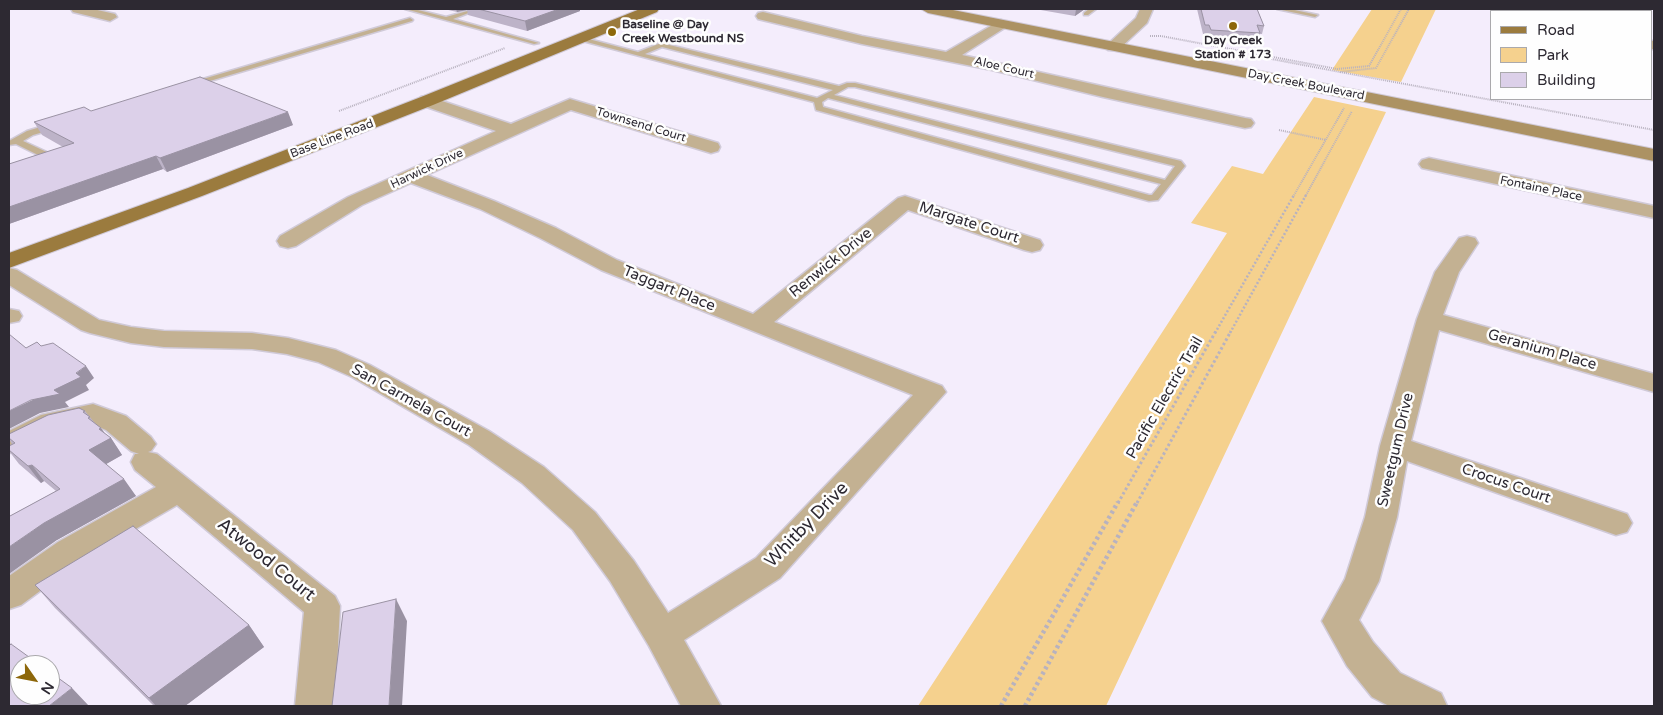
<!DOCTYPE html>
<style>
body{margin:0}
#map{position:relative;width:1663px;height:715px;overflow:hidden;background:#f4edfc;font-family:"Varela Round",sans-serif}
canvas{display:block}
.frame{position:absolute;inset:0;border:10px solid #2d2932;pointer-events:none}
.legend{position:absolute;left:1490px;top:10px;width:162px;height:90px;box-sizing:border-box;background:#fefefe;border:1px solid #aaa9ac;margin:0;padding:6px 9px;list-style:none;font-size:15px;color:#2d2932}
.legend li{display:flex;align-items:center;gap:10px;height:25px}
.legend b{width:25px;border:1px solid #aaa9ac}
.north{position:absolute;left:10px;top:655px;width:50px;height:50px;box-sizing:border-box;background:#fefefe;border:1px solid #aaa9ac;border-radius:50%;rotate:123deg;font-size:14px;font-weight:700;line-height:20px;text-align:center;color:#2d2932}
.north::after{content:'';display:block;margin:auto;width:18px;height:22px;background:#8d670a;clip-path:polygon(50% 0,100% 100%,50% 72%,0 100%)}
</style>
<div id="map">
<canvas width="1663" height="715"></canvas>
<div class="frame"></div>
<ul class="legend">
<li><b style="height:6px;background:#9b7b3e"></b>Road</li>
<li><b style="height:14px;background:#f5d18e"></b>Park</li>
<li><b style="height:14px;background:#dcd0e9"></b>Building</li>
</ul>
<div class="north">N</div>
</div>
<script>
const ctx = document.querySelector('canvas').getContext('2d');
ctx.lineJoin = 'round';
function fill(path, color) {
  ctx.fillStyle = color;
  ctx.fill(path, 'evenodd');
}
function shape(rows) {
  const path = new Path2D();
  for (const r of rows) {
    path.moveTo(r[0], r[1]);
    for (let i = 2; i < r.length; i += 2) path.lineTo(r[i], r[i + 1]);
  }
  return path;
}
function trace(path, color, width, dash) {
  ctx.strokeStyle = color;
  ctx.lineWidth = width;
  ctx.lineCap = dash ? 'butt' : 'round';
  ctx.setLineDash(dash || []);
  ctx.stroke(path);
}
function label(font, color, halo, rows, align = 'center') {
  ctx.font = font + ' "Varela Round",sans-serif';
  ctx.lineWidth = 5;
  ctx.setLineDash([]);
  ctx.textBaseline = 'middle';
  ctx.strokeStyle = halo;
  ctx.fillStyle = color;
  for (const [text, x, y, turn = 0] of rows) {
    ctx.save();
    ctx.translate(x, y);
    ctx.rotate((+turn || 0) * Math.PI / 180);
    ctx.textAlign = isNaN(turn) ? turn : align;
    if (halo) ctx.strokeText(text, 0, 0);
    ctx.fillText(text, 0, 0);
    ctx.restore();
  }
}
const green = shape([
 [1372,9,1436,9,1401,82,1332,70],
 [1314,97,1386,112,1106,706,918,706,1227,233,1191,223,1232,166,1263,174]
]);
const pathFar3 = shape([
 [1150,36,1161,36,1337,69,1369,66,1401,9],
 [1261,57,1340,72,1376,68,1409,9],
 [1340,72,1654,130],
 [339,111,505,48],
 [1279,130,1326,140],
 [1293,197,1344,108],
 [1305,197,1352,111]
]);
const pathFar2 = shape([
 [1215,333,1294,195],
 [1230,333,1306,195]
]);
const pathFar1 = shape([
 [1118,503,1216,331],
 [1137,503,1231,331]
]);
const path = shape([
 [1001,706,1118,502],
 [1025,706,1137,502]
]);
const lane = shape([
 [405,9,414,9,446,17,471,10,471,12,453,19,539,43,534,44,405,9],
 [1089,9,1096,9,1088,15,1084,15,1084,13,1089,9],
 [1277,9,1290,9,1318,15,1315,17,1277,9],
 [410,18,413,20,412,21,193,86,186,84,410,18],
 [581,37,638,52,661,43,839,86,847,83,855,83,1181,161,1185,166,1158,200,1149,201,816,110,814,102,579,40,579,38,581,37],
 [662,47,833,90,817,98,645,54,662,47],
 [848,87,855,87,1175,166,1165,180,834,95,848,87],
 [828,98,1161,184,1152,195,1149,195,823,107,822,102,828,98],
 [54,123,58,126,57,128,33,135,23,141,51,154,51,158,36,161,36,157,40,156,16,144,9,145,9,141,27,131,54,123]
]);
const street = shape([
 [71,9,93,9,115,14,117,17,110,21,73,12,71,9],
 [1140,9,1153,9,1147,23,1118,50,1108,50,1106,47,1108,44,1136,18,1140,9],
 [1517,9,1530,9,1529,11,1515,11,1517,9],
 [763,12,862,36,946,52,1001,20,1008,24,1006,27,962,55,1245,118,1251,119,1254,123,1251,127,1245,128,1103,97,992,70,862,44,758,19,756,16,758,13,763,12],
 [1652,41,1654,41,1654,49,1652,49,1652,41],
 [427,96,511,124,570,99,718,143,720,147,718,151,711,153,571,110,427,175,494,201,556,228,617,260,753,314,898,198,905,196,1040,240,1043,245,1040,250,1032,252,1024,250,908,210,774,322,942,386,946,392,780,578,684,640,721,706,681,706,649,646,610,581,573,530,522,483,469,445,352,377,318,362,287,354,252,349,164,347,131,343,90,333,81,330,9,285,9,268,17,270,99,320,131,327,164,331,252,333,288,338,336,350,370,365,489,431,544,467,595,512,634,561,668,613,756,558,913,395,601,270,540,238,480,209,411,183,362,205,296,246,288,248,280,246,277,241,280,236,348,197,496,131,421,105,419,101,421,97,427,96],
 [1429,158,1654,206,1654,218,1422,168,1419,164,1422,160,1429,158],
 [1467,236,1475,238,1478,243,1459,272,1443,315,1654,374,1654,392,1439,330,1411,441,1627,514,1632,523,1627,532,1616,535,1407,461,1397,517,1379,581,1359,620,1373,642,1400,673,1441,693,1447,706,1389,706,1372,697,1347,666,1322,621,1345,579,1365,517,1380,446,1417,319,1435,272,1459,238,1467,236],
 [9,309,19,311,22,316,19,321,9,323,9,309],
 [93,404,126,416,151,437,156,444,151,451,148,452,157,454,335,596,340,606,335,706,295,706,304,612,177,505,82,560,21,605,9,609,9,576,58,542,156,487,135,470,131,462,135,454,139,454,131,451,106,430,90,423,59,430,19,450,9,453,9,431,41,415,93,404]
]);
const secondary = shape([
 [921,9,948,9,1654,149,1654,161,928,13,921,9]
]);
const primary = shape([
 [640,9,659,9,657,12,433,105,202,196,9,268,9,253,188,188,421,97,640,9]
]);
const wall = shape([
 [444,9,580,9,580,11,527,31,468,15,467,10,457,12],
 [1035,9,1085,9,1075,16],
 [1197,9,1257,9,1264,26,1262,34,1260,34,1257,42,1208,39,1207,34,1203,34],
 [91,111,293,125,167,172,163,169,9,224,9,164,63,147,42,135,34,122],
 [85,411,94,422,105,434,111,438,122,455,106,464,136,496,57,540,10,516,56,491,44,481,41,483,19,464,9,451,9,446,12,444,9,439,9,434],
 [35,585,249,625,264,647,185,706,154,706,55,608]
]);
const shadedWall = shape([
 [456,9,467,9,467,10,457,12],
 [559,9,580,9,580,11,527,31,525,21],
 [1076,9,1085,9,1075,16],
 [288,112,293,125,167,172,160,158],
 [156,156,163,169,9,224,9,207],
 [86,366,94,378,86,385,89,390,65,402,69,407,40,413,9,429,9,411,54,390],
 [101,428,109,439,111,438,122,455,101,467,89,450,99,429],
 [32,465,44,481,41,483,28,466],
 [124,479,136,496,57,540,9,574,9,547,44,523],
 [396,599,407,621,402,706,389,706],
 [249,625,264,647,185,706,156,706,149,698],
 [72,688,89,706,49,706]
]);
const building = shape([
 [478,9,559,9,525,21,478,9],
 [1201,9,1257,9,1264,26,1257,25,1260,33,1211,30,1209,25,1205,25,1201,9],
 [200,77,288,112,160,158,156,156,9,207,9,164,74,143,34,122,84,107,91,111,200,77],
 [9,334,26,348,37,342,41,346,53,343,86,366,76,373,81,377,54,390,60,394,31,400,9,411,9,334],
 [79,408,85,411,83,412,90,417,88,418,101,428,99,429,111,438,89,450,124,479,44,523,9,547,9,515,10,516,60,489,32,465,28,466,9,450,9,446,15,443,9,438,9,434,48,415,79,408],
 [133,526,249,625,149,698,35,585,133,526],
 [396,599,389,706,332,706,343,612,396,599],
 [11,644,40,665,20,665,20,695,50,695,50,672,72,688,49,706,9,706,9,646,11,644]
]);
const markers = [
 [1233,26,5,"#8d670a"],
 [612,32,5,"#8d670a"]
];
const farPoinames = [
 ["Baseline @ Day",622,25],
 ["Creek Westbound NS",622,39],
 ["Day Creek",1233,41,"center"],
 ["Station # 173",1233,55,"center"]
];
const farStreetnames = [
 ["Aloe Court",1004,68,13],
 ["Day Creek Boulevard",1306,85,11],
 ["Townsend Court",641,125,17],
 ["Base Line Road",332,139,-21],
 ["Harwick Drive",427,169,-25],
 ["Fontaine Place",1541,189,12]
];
const streetNames = [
 ["Margate Court",969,223,18],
 ["Renwick Drive",831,263,-39],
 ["Taggart Place",669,289,22],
 ["Geranium Place",1542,350,16],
 ["Pacific Electric Trail",1165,398,-60],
 ["San Carmela Court",411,401,29],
 ["Sweetgum Drive",1396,450,-77],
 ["Crocus Court",1506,484,19]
];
const nearStreetnames = [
 ["Whitby Drive",807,525,-46],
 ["Atwood Court",266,560,39]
];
fill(green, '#f5d18e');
trace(lane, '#d0cad8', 3);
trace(street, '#d0cad8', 3);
trace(secondary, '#d0cad8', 2);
trace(primary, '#d0cad8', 2);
trace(pathFar3, '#b8b2bf', 2, [1, 1]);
trace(pathFar2, '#b8b2bf', 2.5, [2, 2]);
trace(pathFar1, '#b8b2bf', 3, [2.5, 2.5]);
trace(path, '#b8b2bf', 4.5, [3, 3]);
fill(lane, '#c3b192');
fill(street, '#c3b192');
fill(secondary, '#ac9263');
fill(primary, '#9b7b3e');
fill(wall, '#bdb3c8');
fill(shadedWall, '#9a92a3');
fill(building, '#dcd0e9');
trace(building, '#9a92a3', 1);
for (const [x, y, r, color] of markers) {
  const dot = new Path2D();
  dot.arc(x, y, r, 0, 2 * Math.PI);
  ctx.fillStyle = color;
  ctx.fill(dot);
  trace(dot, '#fefefe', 2);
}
label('bold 12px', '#2d2932', '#fefefe', farPoinames, 'left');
label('12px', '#2d2932', '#fefefe', farStreetnames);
label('15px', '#2d2932', '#fefefe', streetNames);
label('18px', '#2d2932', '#fefefe', nearStreetnames);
</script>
